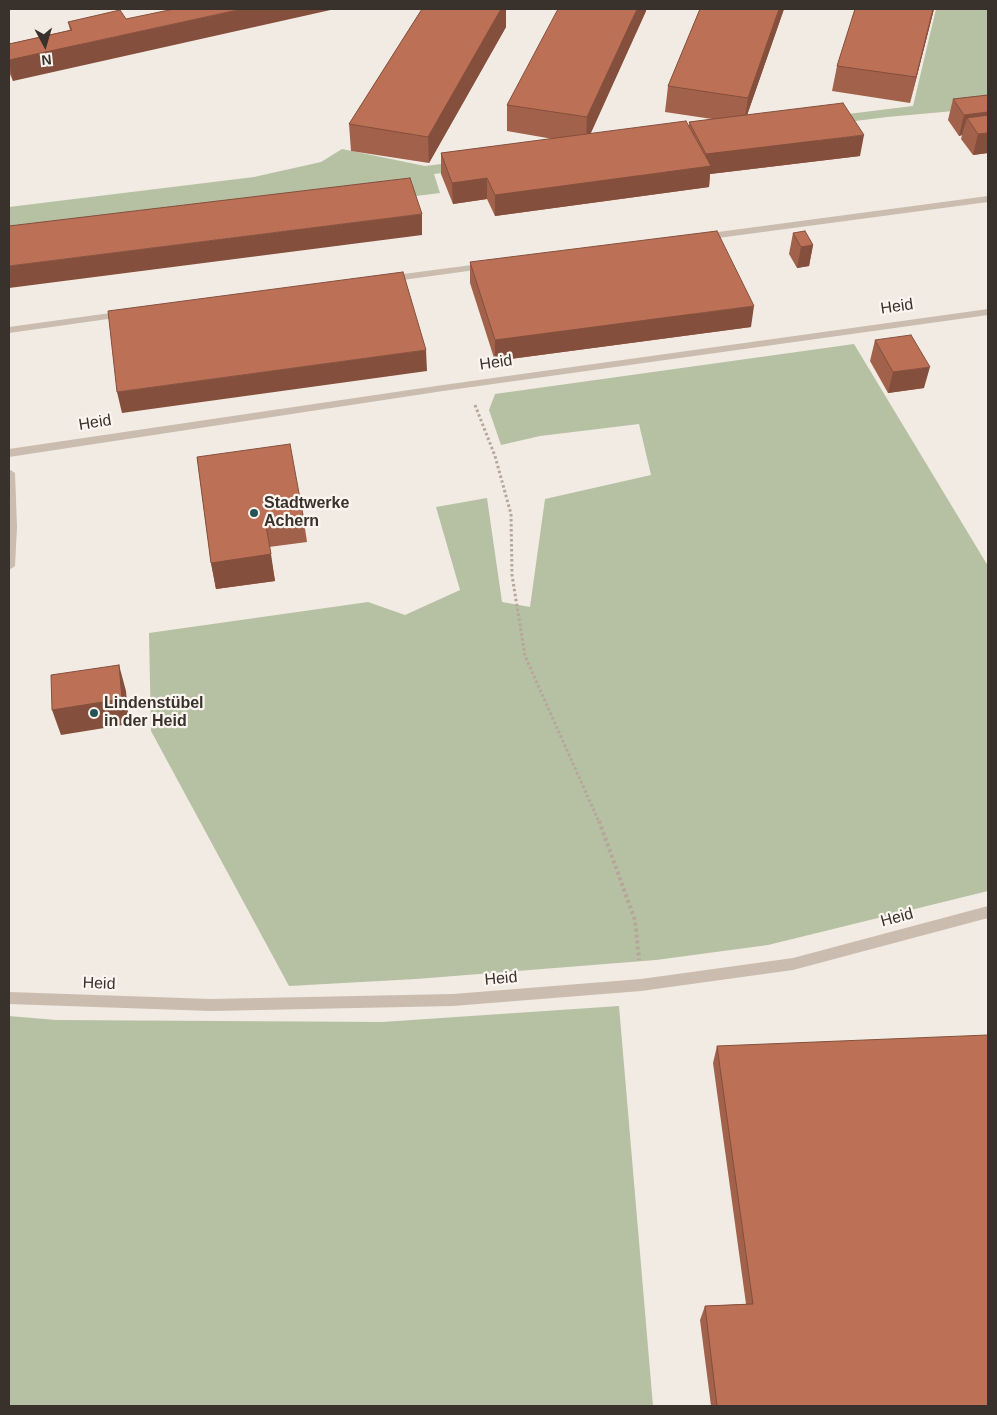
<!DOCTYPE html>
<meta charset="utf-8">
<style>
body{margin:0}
#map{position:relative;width:997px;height:1415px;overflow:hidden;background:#f2ebe3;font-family:Helvetica,sans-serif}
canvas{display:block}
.frame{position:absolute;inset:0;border:10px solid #39312c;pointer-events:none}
.north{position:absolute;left:20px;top:20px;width:50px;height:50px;-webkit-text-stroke:4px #faf5ef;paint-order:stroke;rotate:174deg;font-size:14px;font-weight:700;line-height:20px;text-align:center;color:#39312c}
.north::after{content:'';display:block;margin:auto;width:18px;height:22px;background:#39312c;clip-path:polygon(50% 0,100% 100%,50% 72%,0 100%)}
</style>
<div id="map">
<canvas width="997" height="1415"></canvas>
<div class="frame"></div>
<div class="north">N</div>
</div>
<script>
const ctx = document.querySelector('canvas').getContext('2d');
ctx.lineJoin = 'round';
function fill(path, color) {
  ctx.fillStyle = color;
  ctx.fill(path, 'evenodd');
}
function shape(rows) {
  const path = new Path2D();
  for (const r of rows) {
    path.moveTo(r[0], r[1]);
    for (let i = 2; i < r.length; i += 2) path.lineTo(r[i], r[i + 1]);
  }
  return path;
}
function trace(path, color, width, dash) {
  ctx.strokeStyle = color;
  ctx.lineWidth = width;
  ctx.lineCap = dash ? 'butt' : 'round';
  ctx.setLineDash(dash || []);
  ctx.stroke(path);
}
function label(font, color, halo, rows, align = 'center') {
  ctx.font = font + ' Helvetica,sans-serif';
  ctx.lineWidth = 4.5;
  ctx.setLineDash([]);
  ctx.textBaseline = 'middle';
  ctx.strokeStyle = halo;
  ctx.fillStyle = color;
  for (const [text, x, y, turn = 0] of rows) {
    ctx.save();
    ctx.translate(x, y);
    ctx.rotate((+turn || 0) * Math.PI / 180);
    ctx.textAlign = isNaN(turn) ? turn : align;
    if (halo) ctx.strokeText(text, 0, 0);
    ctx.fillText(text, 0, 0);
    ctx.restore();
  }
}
const green = shape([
 [936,9,988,9,988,108,887,117,434,174,440,193,9,247,9,207,254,177,321,162,342,149,425,166,913,106],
 [854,344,988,566,988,891,768,945,656,960,416,979,289,986,151,731,149,633,368,602,405,615,460,590,436,507,487,498,502,602,530,607,545,499,651,475,639,424,540,436,501,445,489,410,495,394],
 [619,1006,653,1406,9,1406,9,1016,56,1020,382,1022]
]);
const pathFar1 = shape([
 [475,405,495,456,511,514,512,575,525,656,599,822]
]);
const path = shape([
 [599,821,635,920,639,960]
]);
const minor = shape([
 [988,196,988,202,703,240,698,237,703,234,988,196],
 [487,263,490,264,490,268,388,282,383,279,388,276,487,263],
 [988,309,988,315,443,391,9,457,9,449,443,385,988,309],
 [125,311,130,314,129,316,9,333,9,327,125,311],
 [9,469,15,473,17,527,15,566,9,570,9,469],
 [988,906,988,918,793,970,641,991,453,1006,211,1011,9,1004,9,992,211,999,453,994,641,979,793,958,988,906]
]);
const wall = shape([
 [422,9,506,9,506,27,429,163,351,151,349,124],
 [700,9,784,9,747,115,860,156,710,174,709,187,495,216,487,199,453,204,441,174,441,153,553,139,507,131,507,105,646,11,590,134,689,125,689,122,712,119,665,112,668,86],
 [855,9,934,9,910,103,832,91,837,66],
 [126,19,13,81,9,72,9,44,70,30,68,22],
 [988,95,988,153,973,155,961,139,962,135,959,136,948,120,953,99],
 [793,233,813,245,809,266,797,268,789,254],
 [470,262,751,327,495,361,470,283],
 [875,340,924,388,888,393,870,361],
 [197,457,303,515,307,542,269,547,275,581,216,589,211,563],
 [717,1046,988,1406,711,1406,700,1320,705,1306,746,1304,713,1063]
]);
const shadedWall = shape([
 [242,9,335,9,13,81,9,63,9,60],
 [501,9,506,9,506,27,429,163,428,137],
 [637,9,646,9,646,11,586,144,587,117],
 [779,9,784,9,744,124,748,98],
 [933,9,934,9,910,103,916,77],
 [988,112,988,132,967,118,962,135,959,136,964,115],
 [988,133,988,153,973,155,978,134],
 [864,135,860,156,710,174,709,187,495,216,495,195,705,167,706,154],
 [487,178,487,199,453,204,452,183],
 [422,214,422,235,9,288,9,266],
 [813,245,809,266,797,268,801,247],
 [754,306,751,327,495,361,495,340],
 [426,350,427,371,122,413,117,392],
 [930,367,924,388,888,393,893,372],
 [271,554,275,581,216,589,211,563],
 [119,665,126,691,129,724,61,735,52,710]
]);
const building = shape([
 [174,9,242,9,9,60,9,44,72,30,68,22,120,10,126,19,174,9],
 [422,9,501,9,428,137,349,124,422,9],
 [558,9,637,9,587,117,507,105,558,9],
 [700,9,779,9,748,98,668,86,700,9],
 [855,9,933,9,916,77,837,66,855,9],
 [988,95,988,112,964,115,953,99,988,95],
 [843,103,864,135,706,154,689,122,843,103],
 [988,115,988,133,978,134,967,118,988,115],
 [686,121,711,166,495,195,487,178,452,183,441,153,686,121],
 [410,178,422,214,9,266,9,226,410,178],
 [717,231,754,306,495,340,470,262,717,231],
 [805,231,813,245,801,247,793,233,805,231],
 [403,272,426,350,117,392,108,311,403,272],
 [911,335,930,367,893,372,875,340,911,335],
 [290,444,303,515,265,520,271,554,211,563,197,457,290,444],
 [119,665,122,699,52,710,51,675,119,665],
 [988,1035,988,1406,717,1406,705,1306,753,1304,717,1046,988,1035]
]);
const markers = [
 [254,513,5,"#255458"],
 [94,713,5,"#255458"]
];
const streetNames = [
 ["Heid",897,307,-8],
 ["Heid",496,363,-8],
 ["Heid",95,423,-9],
 ["Heid",897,918,-15],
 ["Heid",501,979,-5],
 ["Heid",99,984,2]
];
const poiNames = [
 ["Stadtwerke",264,504],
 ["Achern",264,522],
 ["Lindenstübel",104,704],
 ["in der Heid",104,722]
];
fill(green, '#b6c0a3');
trace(pathFar1, '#b6a699', 3, [2.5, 2.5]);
trace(path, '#b6a699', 4, [3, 3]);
fill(minor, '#cabcaf');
fill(wall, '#a2614a');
fill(shadedWall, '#844f3c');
fill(building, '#bc7156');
trace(building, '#844f3c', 1);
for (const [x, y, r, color] of markers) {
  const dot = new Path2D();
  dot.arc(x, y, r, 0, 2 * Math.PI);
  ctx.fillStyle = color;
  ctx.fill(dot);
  trace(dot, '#faf5ef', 2);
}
label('16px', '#39312c', '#faf5ef', streetNames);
label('bold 16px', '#39312c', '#faf5ef', poiNames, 'left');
</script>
